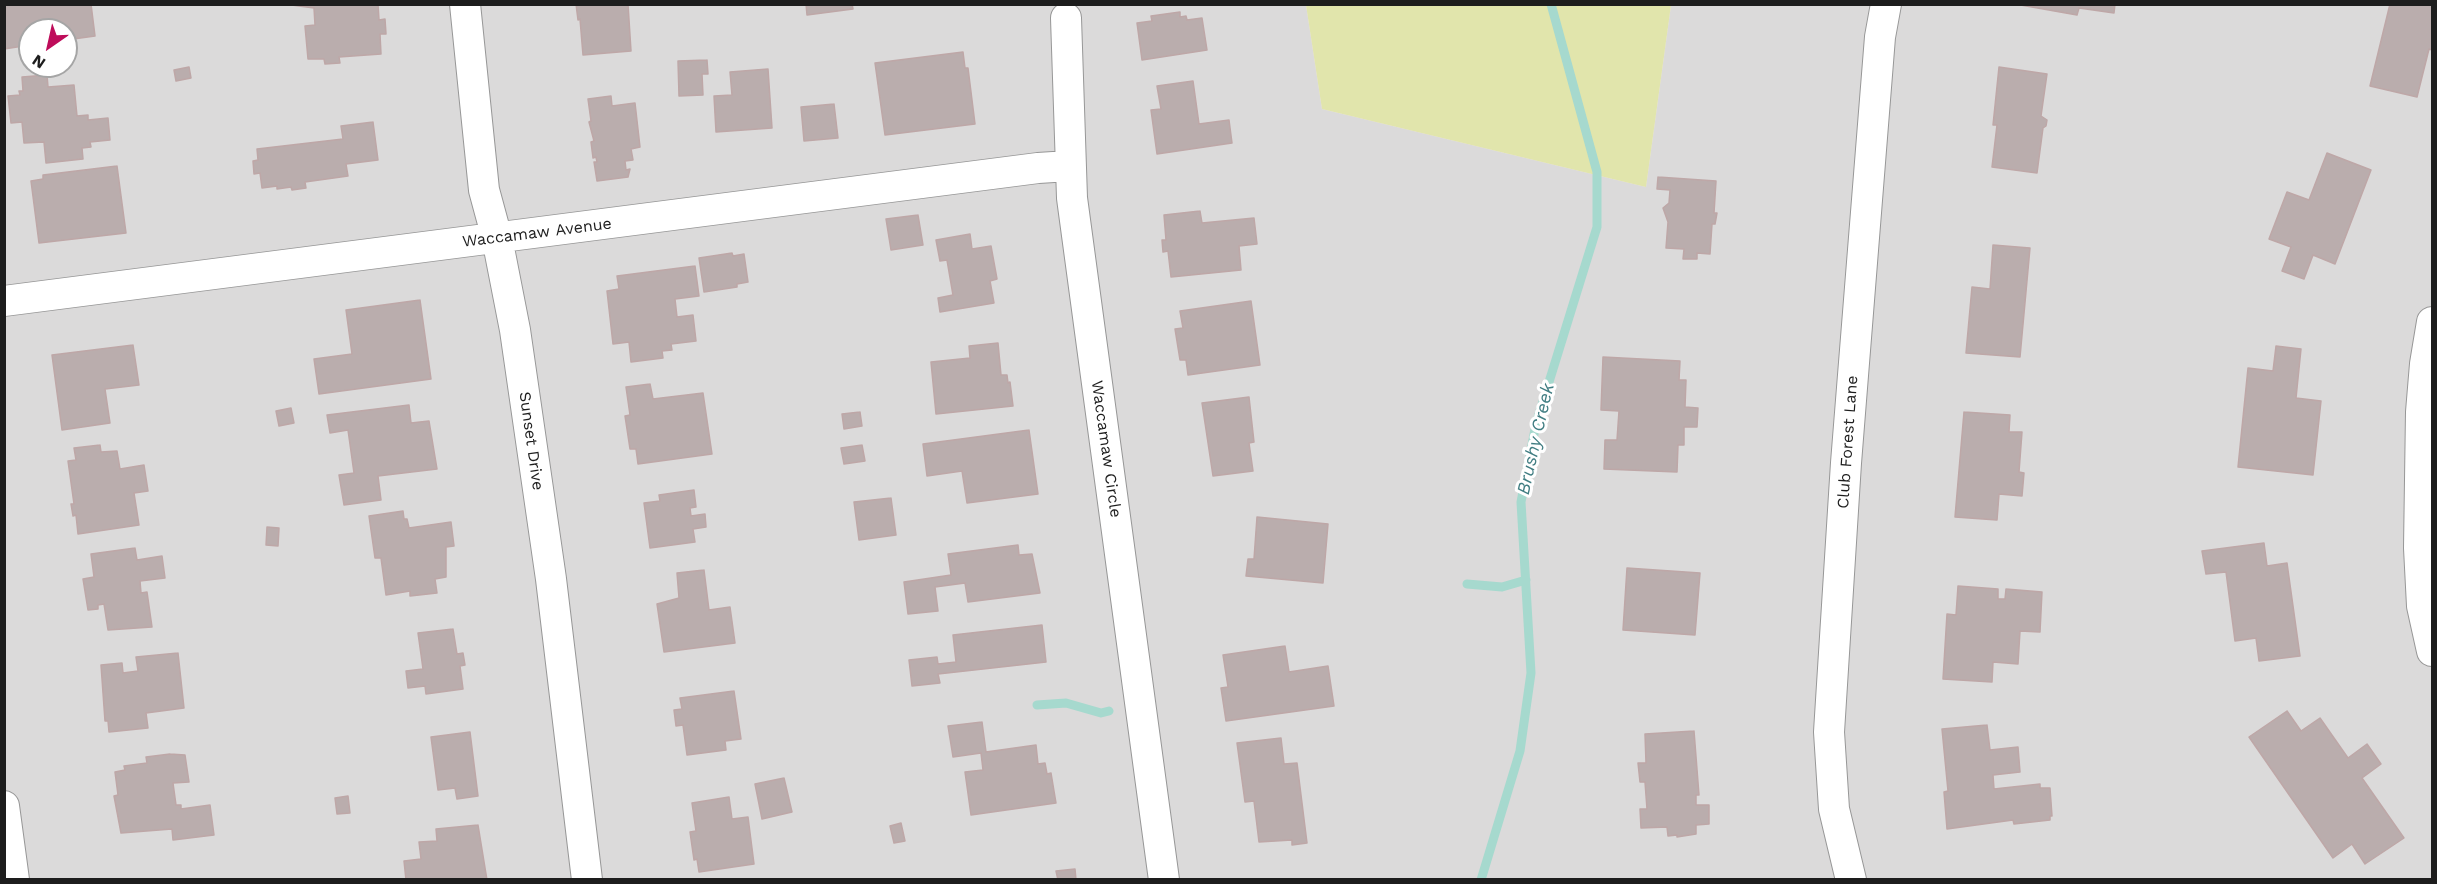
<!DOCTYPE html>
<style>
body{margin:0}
#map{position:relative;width:2437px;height:884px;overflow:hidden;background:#eee6e3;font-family:"Work Sans",sans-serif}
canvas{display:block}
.frame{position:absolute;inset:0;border:6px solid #1d1d1d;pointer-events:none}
.north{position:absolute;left:18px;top:18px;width:60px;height:60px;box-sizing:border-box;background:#fff;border:2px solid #a5a5a5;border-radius:50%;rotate:214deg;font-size:16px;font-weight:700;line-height:24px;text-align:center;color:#1d1d1d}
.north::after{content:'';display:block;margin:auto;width:21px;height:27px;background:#be0c5a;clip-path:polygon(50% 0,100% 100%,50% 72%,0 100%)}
</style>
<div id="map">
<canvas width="2437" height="884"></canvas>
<div class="frame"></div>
<div class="north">N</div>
</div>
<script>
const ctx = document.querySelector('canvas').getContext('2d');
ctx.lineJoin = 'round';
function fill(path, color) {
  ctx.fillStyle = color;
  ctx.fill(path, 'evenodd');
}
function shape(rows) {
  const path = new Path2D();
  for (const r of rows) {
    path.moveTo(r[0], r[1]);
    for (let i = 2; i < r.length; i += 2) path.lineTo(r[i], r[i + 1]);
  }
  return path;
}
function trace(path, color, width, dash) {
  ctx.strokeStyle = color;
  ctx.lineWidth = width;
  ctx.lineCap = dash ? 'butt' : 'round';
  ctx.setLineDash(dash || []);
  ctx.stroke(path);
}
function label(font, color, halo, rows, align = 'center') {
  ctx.font = font + ' "Work Sans",sans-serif';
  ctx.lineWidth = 6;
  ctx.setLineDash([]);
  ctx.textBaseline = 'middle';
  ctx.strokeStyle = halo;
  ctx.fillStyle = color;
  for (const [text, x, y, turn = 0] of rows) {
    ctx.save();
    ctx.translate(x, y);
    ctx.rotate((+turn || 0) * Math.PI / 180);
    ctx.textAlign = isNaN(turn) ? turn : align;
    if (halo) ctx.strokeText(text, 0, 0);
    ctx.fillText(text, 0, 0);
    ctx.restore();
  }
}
const residential = shape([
 [5,5,1306,5,1322,109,1646,187,1671,5,2432,5,2432,879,5,880],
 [30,30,66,30,66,66,30,66]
]);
const grass = shape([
 [1306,5,1671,5,1646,187,1322,109]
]);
const stream = shape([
 [1467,584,1502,587,1526,580],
 [1037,705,1066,703,1101,713,1109,711],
 [1481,880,1520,751,1531,673,1521,502,1536,424,1597,227,1597,172,1551,4]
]);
const building = shape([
 [4,4,91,4,95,36,66,40,66,30,30,30,30,45,4,49,4,4],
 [284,4,378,4,379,20,385,19,386,34,380,34,381,54,339,57,340,63,325,64,324,59,308,59,305,26,315,25,314,8,284,4],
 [576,4,628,4,631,51,583,55,580,19,578,20,576,4],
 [806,4,852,4,853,9,807,15,806,4],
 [2015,4,2115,4,2114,13,2079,8,2077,15,2015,4],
 [2390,4,2432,4,2432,50,2429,49,2417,97,2370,86,2390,4],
 [1180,12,1180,17,1186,16,1187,20,1202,18,1207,50,1142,60,1137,23,1152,21,1151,16,1180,12],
 [963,52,965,68,968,68,975,124,885,135,875,63,963,52],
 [707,60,708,74,702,74,703,95,679,96,678,61,707,60],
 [189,67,191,78,176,81,174,70,189,67],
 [1999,67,2047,74,2041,116,2047,120,2046,126,2043,128,2037,173,1992,167,1997,125,1993,125,1999,67],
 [768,69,772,128,716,132,714,96,732,95,730,72,768,69],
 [47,75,48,87,74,85,77,116,88,115,88,120,108,118,110,140,90,142,91,147,82,148,83,159,46,163,44,142,24,143,22,122,11,123,8,96,20,95,19,91,23,91,22,77,47,75],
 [1193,81,1199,124,1229,120,1232,143,1157,154,1151,110,1161,109,1157,86,1193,81],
 [611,96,612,106,635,103,640,147,631,149,633,160,625,161,626,170,630,169,628,177,597,181,594,162,597,162,596,157,593,158,591,142,594,141,589,122,591,121,588,99,611,96],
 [834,104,838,138,804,141,801,107,834,104],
 [373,122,378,160,346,164,348,176,305,182,306,188,292,190,291,187,277,189,277,186,262,188,260,173,254,174,253,161,258,160,257,149,343,139,341,126,373,122],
 [2327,153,2371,170,2335,264,2313,255,2304,279,2282,271,2291,247,2269,239,2287,192,2309,200,2327,153],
 [117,166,126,233,39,243,31,181,43,179,43,175,117,166],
 [1658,177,1716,181,1714,213,1717,213,1715,224,1712,224,1710,254,1697,253,1697,259,1683,259,1684,249,1666,248,1668,222,1663,208,1669,203,1670,190,1657,189,1658,177],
 [1200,211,1202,223,1254,218,1257,244,1239,246,1241,270,1171,277,1168,251,1163,252,1162,240,1166,240,1164,215,1200,211],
 [918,215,923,245,891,250,886,219,918,215],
 [970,234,972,249,991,246,997,279,990,281,994,303,940,312,938,298,953,295,947,260,940,261,936,240,970,234],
 [1993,245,2030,248,2020,357,1966,353,1972,287,1990,289,1993,245],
 [732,253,733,256,744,254,748,282,737,284,737,287,704,292,699,258,732,253],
 [695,266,699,296,675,299,677,317,693,315,696,341,671,344,672,350,662,351,663,358,631,362,629,342,613,344,607,291,619,289,617,276,695,266],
 [420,300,431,379,319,394,314,359,352,354,346,310,420,300],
 [1251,301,1260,365,1188,375,1186,360,1180,360,1175,329,1183,328,1180,311,1251,301],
 [998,343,1001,375,1007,375,1008,383,1010,382,1013,406,936,414,931,362,970,358,969,346,998,343],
 [133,345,139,385,105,389,110,423,62,430,52,355,133,345],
 [2276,346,2301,349,2296,398,2321,401,2313,475,2238,467,2248,368,2273,371,2276,346],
 [1603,357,1680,361,1679,380,1686,380,1685,407,1698,408,1697,427,1684,427,1684,445,1678,445,1677,472,1604,469,1605,440,1617,440,1619,411,1601,410,1603,357],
 [650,384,653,399,703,393,712,454,638,464,636,449,630,449,625,416,630,415,626,387,650,384],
 [1249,397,1254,442,1249,443,1253,471,1213,476,1202,403,1249,397],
 [409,405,411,423,429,421,437,469,378,476,381,500,344,505,339,475,354,473,348,430,330,433,327,415,409,405],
 [291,408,294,423,279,426,276,411,291,408],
 [860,412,862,426,844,429,842,414,860,412],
 [1964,412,2010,415,2009,432,2022,432,2019,472,2024,473,2022,496,1999,494,1997,520,1955,517,1964,412],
 [1029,430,1038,494,967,503,962,471,927,476,923,444,1029,430],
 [100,445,101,452,117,451,120,469,144,465,148,491,134,493,139,525,78,534,76,515,73,516,71,504,74,504,68,461,76,460,74,448,100,445],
 [862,445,865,461,844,464,841,448,862,445],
 [694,490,696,507,690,508,691,516,705,514,706,527,693,529,695,542,650,548,644,503,660,501,659,495,694,490],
 [891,498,896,535,859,540,854,502,891,498],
 [403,511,404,519,407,519,409,528,451,522,454,546,446,547,446,577,435,579,437,593,410,596,410,591,386,595,381,558,375,558,369,516,403,511],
 [1257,517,1328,524,1323,583,1246,576,1248,559,1254,559,1257,517],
 [267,527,279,528,278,546,266,545,267,527],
 [2264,543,2267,566,2287,563,2300,656,2259,661,2256,638,2235,641,2226,572,2206,574,2202,551,2264,543],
 [1018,545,1019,555,1032,554,1040,593,968,602,965,583,935,587,938,611,908,614,904,582,951,575,948,554,1018,545],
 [135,548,137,560,162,556,165,578,140,581,141,593,147,592,152,627,108,630,104,604,98,605,98,609,88,610,83,579,94,577,91,554,135,548],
 [1627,568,1700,573,1695,635,1623,630,1627,568],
 [704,570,709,610,730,607,735,643,664,652,657,604,679,598,677,573,704,570],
 [1958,586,1998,589,1998,599,2005,599,2006,589,2042,592,2040,632,2020,631,2018,664,1993,662,1992,682,1943,679,1947,614,1956,615,1958,586],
 [1042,625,1046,662,938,674,940,683,912,686,909,660,937,657,938,664,956,662,953,635,1042,625],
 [453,629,457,654,463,653,465,665,460,666,463,689,426,694,425,686,408,688,406,671,423,669,418,633,453,629],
 [1285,646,1289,672,1328,666,1334,706,1226,721,1221,688,1228,687,1223,655,1285,646],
 [178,653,184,708,146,713,148,728,109,732,108,721,105,721,101,665,122,663,123,673,138,671,136,657,178,653],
 [734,691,741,739,725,741,726,750,687,755,683,725,676,726,674,710,682,709,680,698,734,691],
 [2287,711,2301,731,2320,718,2348,758,2367,744,2381,764,2362,778,2404,838,2365,864,2352,844,2333,858,2249,737,2287,711],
 [982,722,986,752,1036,745,1038,764,1045,763,1047,774,1051,773,1056,803,971,815,965,772,983,770,981,753,953,757,948,726,982,722],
 [1987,725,1990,750,2018,747,2020,772,1993,775,1994,789,2040,784,2040,788,2050,788,2052,816,2050,816,2050,820,2014,824,2013,820,1947,829,1944,792,1948,791,1942,729,1987,725],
 [1694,731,1699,795,1696,795,1696,805,1709,805,1709,824,1696,825,1696,834,1677,837,1677,835,1668,836,1667,827,1641,828,1640,809,1647,809,1645,782,1640,782,1638,763,1646,763,1645,734,1694,731],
 [470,732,478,796,457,799,455,788,438,790,431,737,470,732],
 [1281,738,1284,764,1297,763,1307,843,1292,845,1292,840,1259,842,1254,801,1245,802,1237,743,1281,738],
 [170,754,185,755,189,782,173,783,176,805,181,805,181,809,210,805,214,835,173,840,172,829,121,833,114,796,118,795,115,772,125,770,124,766,147,763,146,757,170,754],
 [784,778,792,812,762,819,755,784,784,778],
 [348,796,350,813,337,814,335,798,348,796],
 [729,797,732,819,748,817,754,864,699,872,697,859,694,860,690,832,696,831,692,803,729,797],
 [901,823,905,841,894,843,890,826,901,823],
 [478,825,487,880,406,880,404,861,421,859,419,842,437,841,436,829,478,825],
 [1075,869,1076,880,1058,880,1056,871,1075,869]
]);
const street = shape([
 [465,4,484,190,497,238,515,330,551,579,587,880],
 [1066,18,1072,198,1164,880],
 [4,301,1038,168,1069,166],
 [2432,322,2425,364,2421,412,2419,548,2422,606,2432,651],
 [4,806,14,880],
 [1851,880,1834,809,1829,732,1846,463,1880,37,1886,4]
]);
const streetNames = [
 ["Waccamaw Avenue",537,233,-7],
 ["Sunset Drive",531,441,82],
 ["Club Forest Lane",1848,442,-86],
 ["Waccamaw Circle",1106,449,82]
];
const waterNames = [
 ["Brushy Creek",1536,439,-77]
];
fill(residential, '#dbdada');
fill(grass, '#e1e5ac');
trace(stream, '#a6d9ce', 9);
fill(building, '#baadad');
trace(building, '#bea7a7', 1.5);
trace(street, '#979797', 32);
trace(street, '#fff', 30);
label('16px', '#1d1d1d', '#fff', streetNames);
label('italic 18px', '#407d82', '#fff', waterNames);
</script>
